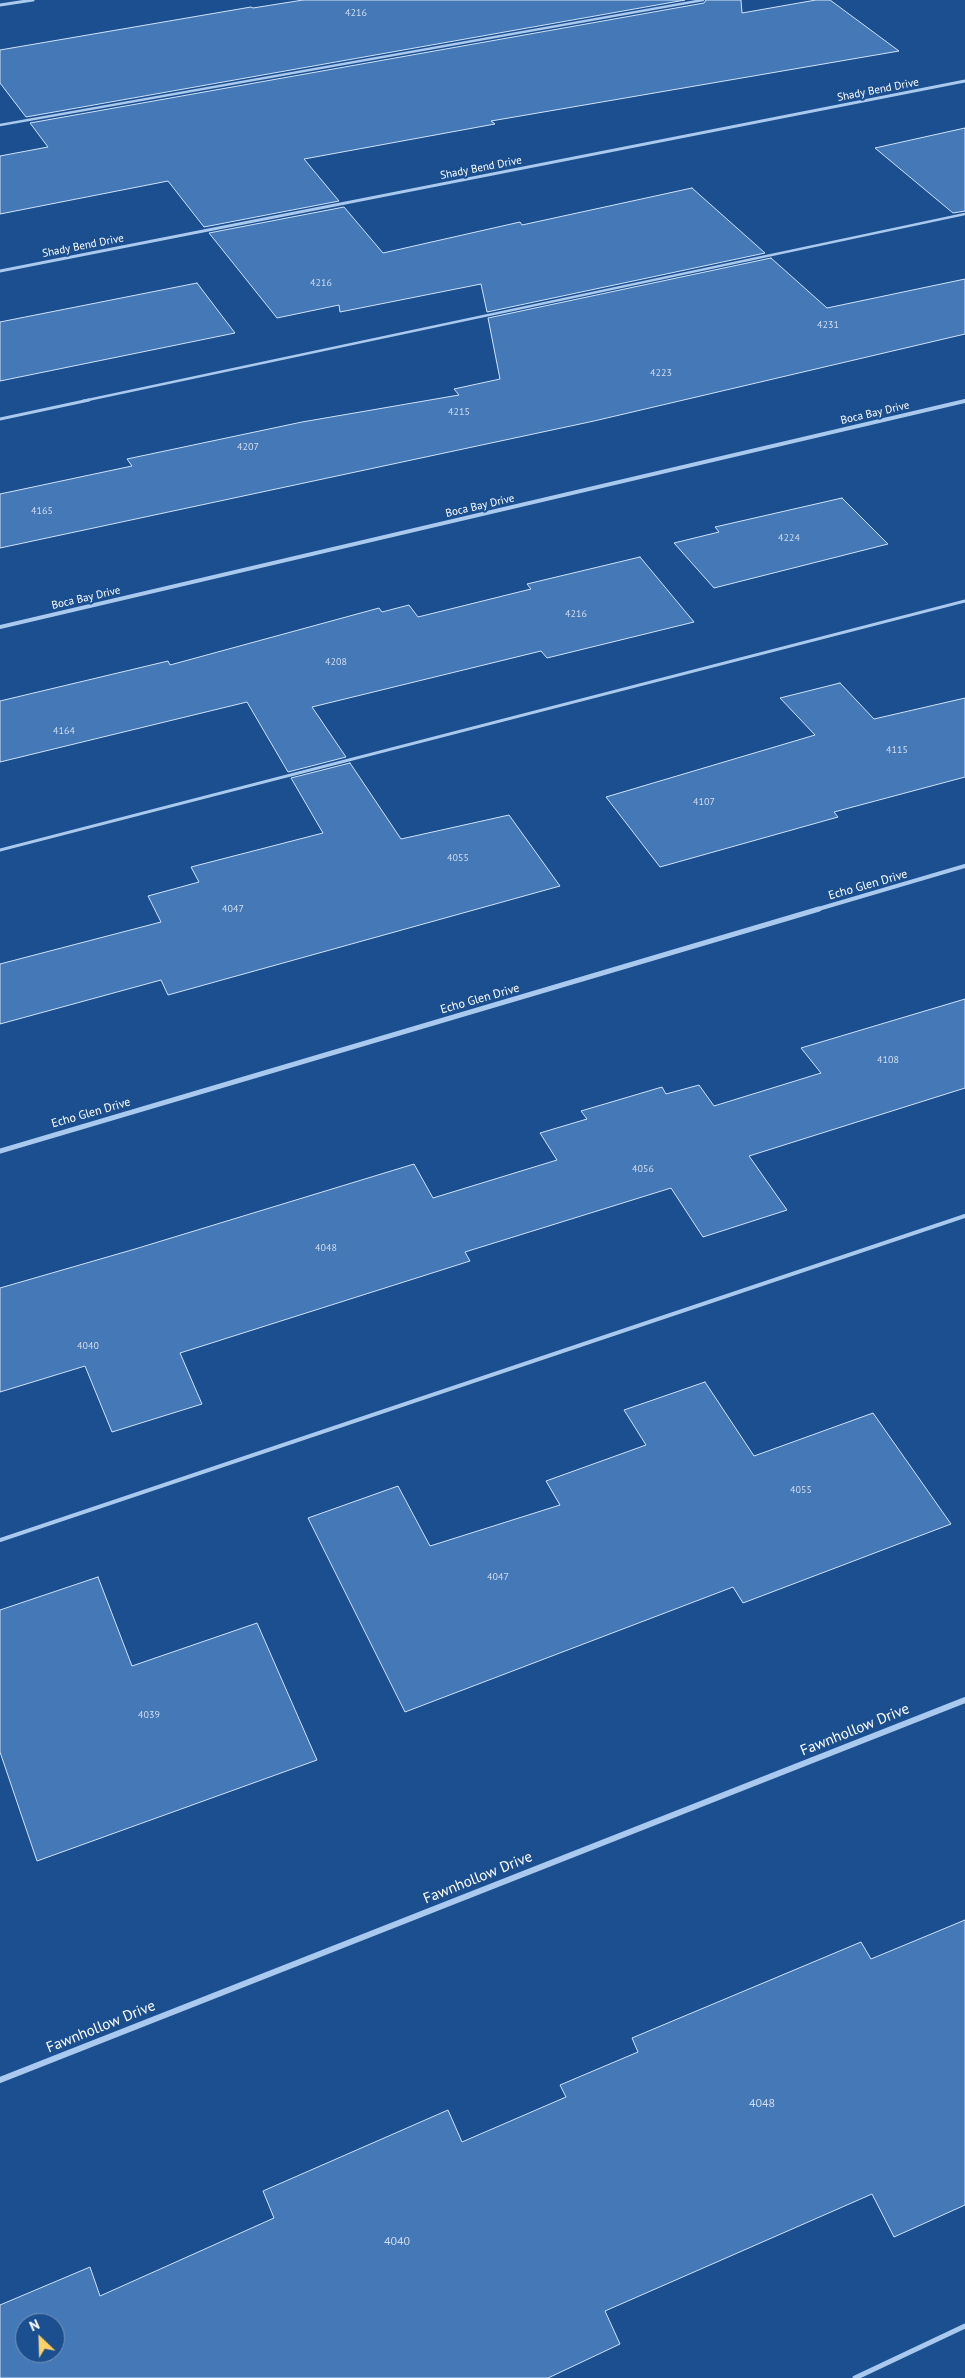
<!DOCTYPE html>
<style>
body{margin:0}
#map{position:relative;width:965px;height:2378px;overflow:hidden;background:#1b4f8f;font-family:"PT Sans",sans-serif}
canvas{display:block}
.north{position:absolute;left:15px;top:2313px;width:50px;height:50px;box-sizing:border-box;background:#1b4f8f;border:1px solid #7695bc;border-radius:50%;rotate:336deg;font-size:14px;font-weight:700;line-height:20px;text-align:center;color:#fff}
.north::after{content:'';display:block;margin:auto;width:18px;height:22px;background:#ffd166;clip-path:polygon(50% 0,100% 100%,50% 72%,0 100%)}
</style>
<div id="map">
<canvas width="965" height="2378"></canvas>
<div class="north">N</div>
</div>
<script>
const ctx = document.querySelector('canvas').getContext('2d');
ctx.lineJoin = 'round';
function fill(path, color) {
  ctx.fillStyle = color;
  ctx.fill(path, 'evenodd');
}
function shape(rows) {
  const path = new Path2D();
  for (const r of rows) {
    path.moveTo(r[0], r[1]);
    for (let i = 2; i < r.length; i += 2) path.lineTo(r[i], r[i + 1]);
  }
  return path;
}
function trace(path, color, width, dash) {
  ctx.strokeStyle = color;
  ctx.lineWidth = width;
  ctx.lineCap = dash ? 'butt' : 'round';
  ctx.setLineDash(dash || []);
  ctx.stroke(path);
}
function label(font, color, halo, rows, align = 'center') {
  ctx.font = font + ' "PT Sans",sans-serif';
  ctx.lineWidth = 4.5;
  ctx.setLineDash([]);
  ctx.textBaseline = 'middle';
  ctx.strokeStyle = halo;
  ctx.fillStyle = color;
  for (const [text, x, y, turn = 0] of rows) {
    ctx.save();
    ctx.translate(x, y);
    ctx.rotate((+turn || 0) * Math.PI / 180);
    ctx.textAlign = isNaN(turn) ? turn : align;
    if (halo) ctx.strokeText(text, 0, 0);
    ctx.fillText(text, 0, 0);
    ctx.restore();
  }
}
const building = shape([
 [303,0,685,0,26,117,0,83,0,50,251,7,253,8,303,0],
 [706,0,741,0,742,13,816,0,830,0,899,51,491,121,495,124,304,159,339,201,204,227,168,181,0,214,0,156,48,147,30,123,704,3,706,0],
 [965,128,965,211,953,213,875,148,965,128],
 [692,188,765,253,487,312,481,284,340,312,339,305,277,318,209,233,344,207,383,253,520,222,522,225,692,188],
 [771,258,827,308,965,279,965,334,594,421,0,548,0,494,132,466,127,459,302,422,459,395,454,389,500,379,488,318,771,258],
 [197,283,235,333,0,381,0,322,197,283],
 [842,498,888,544,714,588,674,543,719,532,715,527,842,498],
 [640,557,694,622,547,658,541,651,312,707,346,757,288,772,247,702,0,762,0,701,168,661,170,665,379,608,382,612,409,605,418,617,531,589,527,584,640,557],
 [840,683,874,719,965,698,965,777,834,812,838,817,660,867,606,797,815,735,780,698,840,683],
 [350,763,401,839,509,815,560,886,168,995,161,980,0,1024,0,964,161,922,148,896,199,882,191,867,323,833,291,778,350,763],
 [965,999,965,1088,749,1156,787,1210,703,1237,671,1188,465,1252,470,1261,180,1353,202,1404,112,1432,85,1366,0,1392,0,1288,135,1249,414,1164,433,1198,557,1160,540,1133,587,1119,581,1111,662,1087,666,1094,699,1085,714,1106,821,1073,801,1048,965,999],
 [705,1382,754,1456,873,1413,951,1524,743,1603,733,1587,405,1712,308,1518,398,1486,430,1546,560,1505,546,1481,646,1445,624,1410,705,1382],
 [98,1577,132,1666,257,1623,317,1760,37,1861,0,1752,0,1610,98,1577],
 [965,1920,965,2205,894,2237,872,2194,605,2311,620,2344,548,2378,0,2378,0,2305,90,2267,100,2296,274,2218,263,2191,448,2110,462,2142,566,2097,560,2085,638,2052,632,2038,861,1942,871,1959,965,1920],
 [25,2323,55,2323,55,2353,25,2353,25,2323]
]);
const laneFar3 = shape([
 [0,125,703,0],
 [83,401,965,214]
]);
const laneFar2 = shape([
 [0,419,89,400],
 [0,850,965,601]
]);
const laneFar1 = shape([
 [0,1540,965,1216]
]);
const lane = shape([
 [855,2378,965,2326]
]);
const streetFar3 = shape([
 [0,5,33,0],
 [0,271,965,81]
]);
const streetFar2 = shape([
 [0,627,965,401],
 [815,910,965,866]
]);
const streetFar1 = shape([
 [0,1151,819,909]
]);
const street = shape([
 [0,2080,965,1700]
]);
const numberNames = [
 ["4216",356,13],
 ["4216",321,283],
 ["4231",828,325],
 ["4223",661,373],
 ["4215",459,412],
 ["4207",248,447],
 ["4165",42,511],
 ["4224",789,538],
 ["4216",576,614],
 ["4208",336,662],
 ["4164",64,731],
 ["4115",897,750],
 ["4107",704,802],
 ["4055",458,858],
 ["4047",233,909],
 ["4108",888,1060],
 ["4056",643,1169],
 ["4048",326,1248],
 ["4040",88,1346],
 ["4055",801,1490],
 ["4047",498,1577],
 ["4039",149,1715]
];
const farStreetnames = [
 ["Shady Bend Drive",878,90,-11],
 ["Shady Bend Drive",481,168,-11],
 ["Shady Bend Drive",83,246,-11],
 ["Boca Bay Drive",875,413,-13],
 ["Boca Bay Drive",480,506,-13],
 ["Boca Bay Drive",86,598,-13]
];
const streetNames = [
 ["Echo Glen Drive",868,885,-16],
 ["Echo Glen Drive",480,999,-16],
 ["Echo Glen Drive",91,1113,-16]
];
const nearNumbernames = [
 ["4048",762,2104],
 ["4040",397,2242]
];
const nearStreetnames = [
 ["Fawnhollow Drive",855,1730,-22],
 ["Fawnhollow Drive",478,1878,-22],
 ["Fawnhollow Drive",101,2027,-22]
];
fill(building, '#4478b7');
trace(building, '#cfe3fa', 1);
trace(laneFar3, '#a9c9ee', 2.5);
trace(laneFar2, '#a9c9ee', 3);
trace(laneFar1, '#a9c9ee', 4);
trace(lane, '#a9c9ee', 5);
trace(streetFar3, '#a9c9ee', 3);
trace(streetFar2, '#a9c9ee', 4);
trace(streetFar1, '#a9c9ee', 5);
trace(street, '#a9c9ee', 6);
label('10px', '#d0dded', null, numberNames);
label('11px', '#fff', '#1b4f8f', farStreetnames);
label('12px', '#fff', '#1b4f8f', streetNames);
label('12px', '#d0dded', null, nearNumbernames);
label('15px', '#fff', '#1b4f8f', nearStreetnames);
</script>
